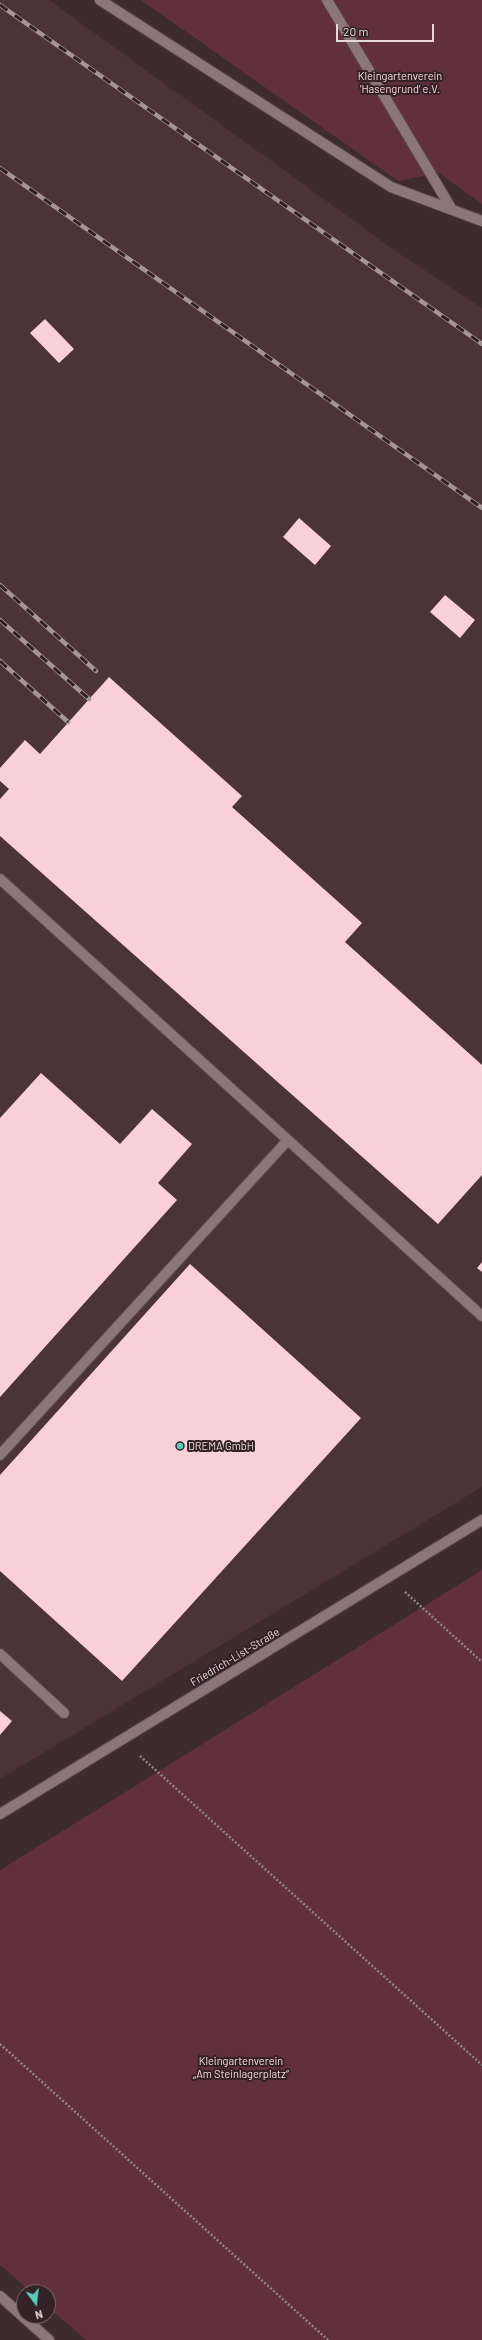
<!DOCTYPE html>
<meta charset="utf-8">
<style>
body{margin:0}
#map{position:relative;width:482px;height:2340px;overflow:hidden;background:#3e2b30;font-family:Barlow,sans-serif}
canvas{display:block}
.north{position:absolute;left:16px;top:2284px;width:40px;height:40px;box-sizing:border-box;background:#332126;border:1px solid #7a6a6e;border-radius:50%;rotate:165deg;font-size:11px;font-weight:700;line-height:16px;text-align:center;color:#e4d8da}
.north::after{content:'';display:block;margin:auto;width:14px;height:18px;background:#5acebc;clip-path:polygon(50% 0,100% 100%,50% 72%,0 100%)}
.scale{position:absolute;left:336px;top:24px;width:98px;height:18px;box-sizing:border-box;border:2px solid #e4d8da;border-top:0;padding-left:5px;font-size:12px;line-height:14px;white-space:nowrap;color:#e4d8da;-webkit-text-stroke:3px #332126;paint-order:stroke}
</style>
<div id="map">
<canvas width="482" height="2340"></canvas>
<div class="north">N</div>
<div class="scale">20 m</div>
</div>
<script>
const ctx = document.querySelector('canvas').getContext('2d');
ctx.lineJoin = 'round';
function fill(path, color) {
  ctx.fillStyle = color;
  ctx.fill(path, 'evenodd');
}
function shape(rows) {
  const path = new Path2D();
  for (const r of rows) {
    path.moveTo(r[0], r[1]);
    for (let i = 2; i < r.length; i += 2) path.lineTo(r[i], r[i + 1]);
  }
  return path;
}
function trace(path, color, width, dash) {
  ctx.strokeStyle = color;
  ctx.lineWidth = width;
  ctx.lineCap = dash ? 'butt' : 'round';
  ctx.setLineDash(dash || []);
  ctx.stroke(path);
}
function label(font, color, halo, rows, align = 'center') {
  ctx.font = font + ' Barlow,sans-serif';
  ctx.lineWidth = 4;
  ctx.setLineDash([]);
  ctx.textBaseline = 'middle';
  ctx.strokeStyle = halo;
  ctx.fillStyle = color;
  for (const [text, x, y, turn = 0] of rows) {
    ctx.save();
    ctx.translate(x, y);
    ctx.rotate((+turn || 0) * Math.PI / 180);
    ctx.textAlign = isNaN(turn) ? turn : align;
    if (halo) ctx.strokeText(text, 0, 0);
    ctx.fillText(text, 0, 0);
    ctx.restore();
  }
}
const built = shape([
 [0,0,49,0,397,252,482,308,482,1487,0,1779]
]);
const green = shape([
 [141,0,482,0,482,204,439,173,398,181],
 [482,1570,482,2340,86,2340,48,2307,48,2292,31,2292,0,2265,0,1870]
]);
const building = shape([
 [45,319,74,349,59,363,30,333],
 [299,518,331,546,315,565,283,537],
 [445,595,475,620,460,638,430,612],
 [109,677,242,796,232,807,362,923,345,942,482,1065,482,1175,438,1224,0,836,0,799,9,789,0,781,0,768,25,740,40,754],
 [41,1073,120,1144,152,1109,192,1144,158,1183,177,1200,0,1397,0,1118],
 [482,1262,482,1272,477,1268],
 [190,1264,361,1418,122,1681,0,1571,0,1475],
 [0,1711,12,1721,0,1735]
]);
const path = shape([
 [405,1592,482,1662],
 [140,1756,482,2065],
 [0,2044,328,2340]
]);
const minor = shape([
 [100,0,391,187,482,221],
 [327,0,451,208],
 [0,879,482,1316],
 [0,1455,288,1140],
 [0,1654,64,1713],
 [0,1814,482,1520],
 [0,2296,49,2340]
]);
const rail = shape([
 [0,5,482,344],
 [0,168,482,508],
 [0,585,96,671],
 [0,620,89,699],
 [0,661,68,722]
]);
const markers = [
 [180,1446,4,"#5acebc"]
];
const parkNames = [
 ["Kleingartenverein",400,76],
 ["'Hasengrund' e.V.",400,89],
 ["Kleingartenverein",241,2061],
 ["„Am Steinlagerplatz“",241,2074]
];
const poiNames = [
 ["DREMA GmbH",188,1446]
];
const streetNames = [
 ["Friedrich-List-Straße",235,1657,-31]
];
fill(built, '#4c3239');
fill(green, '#622f3f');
fill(building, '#f9cfd9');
trace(minor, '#5a4a4e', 12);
trace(path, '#928286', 2.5, [2, 2]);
trace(minor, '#8d767b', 10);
trace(rail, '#a49598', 4.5);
trace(rail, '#332126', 3, [9]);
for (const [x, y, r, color] of markers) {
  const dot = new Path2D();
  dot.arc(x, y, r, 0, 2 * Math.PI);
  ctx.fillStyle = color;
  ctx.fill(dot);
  trace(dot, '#332126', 1.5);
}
label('11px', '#fad4dd', '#332126', parkNames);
label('11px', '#e4d8da', '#332126', poiNames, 'left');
label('11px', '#e4d8da', '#332126', streetNames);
</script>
